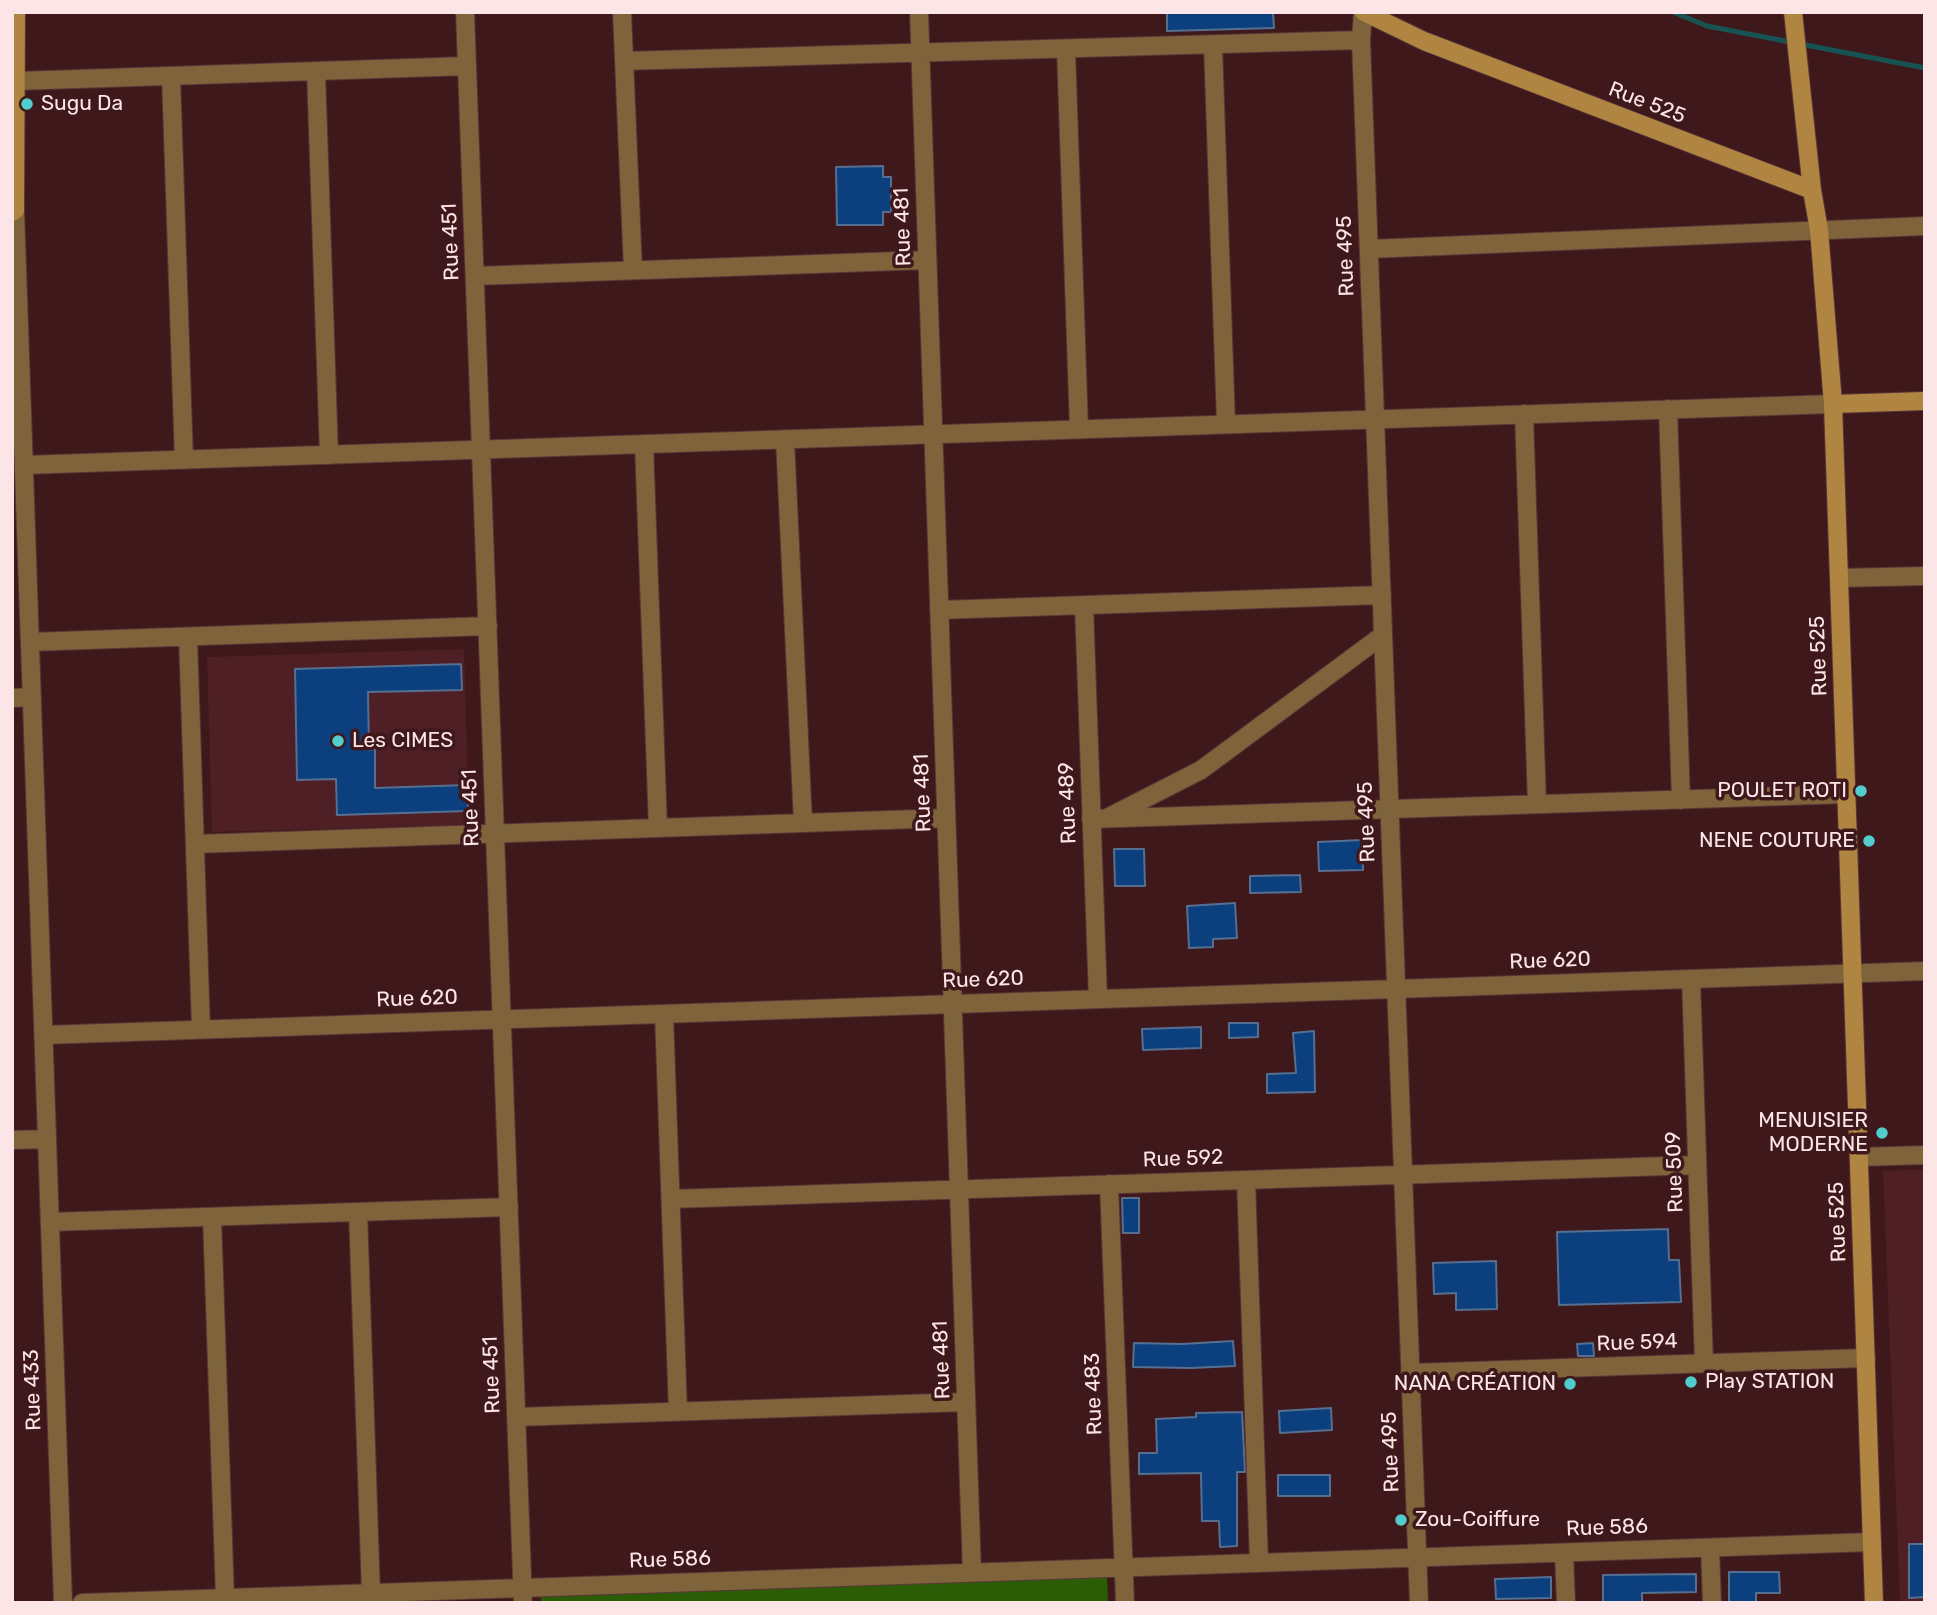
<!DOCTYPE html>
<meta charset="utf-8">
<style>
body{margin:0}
#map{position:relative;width:1937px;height:1615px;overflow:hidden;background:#3f181b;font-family:Rubik,sans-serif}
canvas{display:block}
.frame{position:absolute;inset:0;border:14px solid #fce5e6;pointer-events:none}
</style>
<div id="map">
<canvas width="1937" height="1615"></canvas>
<div class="frame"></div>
</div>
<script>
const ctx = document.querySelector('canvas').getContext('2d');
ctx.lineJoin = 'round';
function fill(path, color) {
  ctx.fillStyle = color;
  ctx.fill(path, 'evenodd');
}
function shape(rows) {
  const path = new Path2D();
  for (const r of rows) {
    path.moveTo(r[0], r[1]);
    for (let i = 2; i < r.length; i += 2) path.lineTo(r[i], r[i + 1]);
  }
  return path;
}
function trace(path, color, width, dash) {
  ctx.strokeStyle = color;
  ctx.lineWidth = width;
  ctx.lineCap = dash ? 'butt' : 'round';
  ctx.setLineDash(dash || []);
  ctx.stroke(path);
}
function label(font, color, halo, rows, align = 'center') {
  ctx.font = font + ' Rubik,sans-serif';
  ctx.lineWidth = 7;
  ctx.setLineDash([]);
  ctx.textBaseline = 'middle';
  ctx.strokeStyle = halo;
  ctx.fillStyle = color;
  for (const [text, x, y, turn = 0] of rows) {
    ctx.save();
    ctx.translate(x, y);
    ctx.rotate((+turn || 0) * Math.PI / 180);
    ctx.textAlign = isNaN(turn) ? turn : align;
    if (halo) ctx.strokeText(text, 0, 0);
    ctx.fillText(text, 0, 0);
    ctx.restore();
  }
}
const built = shape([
 [464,649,469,825,212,832,207,657],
 [1925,1169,1925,1603,1900,1603,1883,1171]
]);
const green = shape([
 [1107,1575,1108,1603,541,1603,541,1597]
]);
const stream = shape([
 [1673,12,1707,26,1925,68]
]);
const building = shape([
 [1167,12,1273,12,1274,28,1167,31,1167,12],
 [883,166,883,177,891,177,891,212,883,212,883,225,837,225,836,167,883,166],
 [461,664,462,690,368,692,369,750,375,749,375,788,467,785,468,811,337,815,336,779,297,780,295,669,461,664],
 [1362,840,1363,870,1319,871,1318,842,1362,840],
 [1114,849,1144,849,1145,886,1115,886,1114,849],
 [1300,875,1301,892,1250,893,1250,876,1300,875],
 [1235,903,1237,938,1213,939,1213,947,1189,948,1187,906,1235,903],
 [1229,1023,1258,1023,1258,1037,1229,1038,1229,1023],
 [1201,1027,1201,1048,1143,1050,1142,1029,1201,1027],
 [1314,1031,1315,1092,1267,1093,1267,1074,1296,1073,1293,1033,1314,1031],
 [1122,1198,1139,1198,1139,1233,1123,1233,1122,1198],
 [1668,1229,1669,1260,1679,1260,1681,1302,1559,1305,1557,1232,1668,1229],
 [1496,1261,1497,1309,1456,1310,1456,1293,1434,1294,1433,1263,1496,1261],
 [1233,1341,1235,1366,1191,1368,1133,1367,1134,1343,1182,1344,1233,1341],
 [1593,1343,1594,1356,1578,1356,1577,1344,1593,1343],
 [1331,1408,1332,1430,1280,1433,1279,1411,1331,1408],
 [1242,1412,1245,1472,1237,1472,1237,1546,1220,1547,1219,1521,1202,1521,1201,1473,1139,1474,1139,1453,1157,1453,1156,1419,1196,1417,1196,1413,1242,1412],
 [1278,1475,1330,1475,1330,1496,1278,1496,1278,1475],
 [1909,1544,1925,1544,1925,1597,1909,1598,1909,1544],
 [1729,1572,1779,1572,1780,1593,1756,1593,1756,1603,1729,1603,1729,1572],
 [1696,1574,1696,1592,1642,1593,1642,1603,1603,1603,1603,1575,1696,1574],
 [1551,1577,1551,1598,1496,1599,1495,1579,1551,1577]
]);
const street = shape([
 [465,12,523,1603],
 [622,12,633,270],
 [919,12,972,1573],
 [1363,12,1361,40,1419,1603],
 [1213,45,1226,424],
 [1066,49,1079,429],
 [624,61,1361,40],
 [316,71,329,455],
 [171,76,184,460],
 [17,81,467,66],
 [15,210,63,1603],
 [1369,249,1925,226],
 [475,276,927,260],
 [1668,409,1681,800],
 [1524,414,1537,804],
 [785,439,803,823],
 [644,444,658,828],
 [24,465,1833,404],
 [1839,578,1925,576],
 [1084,605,1098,999],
 [939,610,1382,595],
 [188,637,201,1029],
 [30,642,488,626],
 [12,698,32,697],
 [1109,817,1201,770,1383,635],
 [1091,819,1847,794],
 [195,844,946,818],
 [1691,979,1704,1363],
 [664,1014,678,1412],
 [44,1035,1925,971],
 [12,1140,47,1139],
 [1859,1157,1925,1155],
 [1246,1180,1259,1563],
 [1109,1184,1125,1603],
 [671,1199,1697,1165],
 [358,1212,371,1593],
 [212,1217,225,1598],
 [50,1222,509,1207],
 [1411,1373,1866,1358],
 [517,1417,966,1402],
 [1710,1548,1712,1603],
 [1564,1553,1566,1603],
 [82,1603,1872,1542]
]);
const secondary = shape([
 [1364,12,1424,41,1812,190],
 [1793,12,1812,190,1819,230,1833,404,1874,1603],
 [12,212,15,210,16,12],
 [1833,404,1925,401]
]);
const markers = [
 [27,104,7,"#52cdce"],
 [338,741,7,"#52cdce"],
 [1861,791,7,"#52cdce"],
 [1869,841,7,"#52cdce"],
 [1882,1133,7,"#52cdce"],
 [1691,1382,7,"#52cdce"],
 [1570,1384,7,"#52cdce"],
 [1401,1520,7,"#52cdce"]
];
const streetNames = [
 ["Rue 525",1647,103,21],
 ["Rue 481",903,227,-92],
 ["Rue 451",451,242,-92],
 ["Rue 495",1346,256,-92],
 ["Rue 525",1819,656,-92],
 ["Rue 481",923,793,-92],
 ["Rue 489",1068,803,-92],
 ["Rue 451",471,808,-92],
 ["Rue 495",1367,822,-92],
 ["Rue 620",1550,961,-2],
 ["Rue 620",983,980,-2],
 ["Rue 620",417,999,-2],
 ["Rue 592",1183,1159,-2],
 ["Rue 509",1675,1172,-92],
 ["Rue 525",1838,1222,-92],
 ["Rue 594",1637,1343,-2],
 ["Rue 481",942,1360,-92],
 ["Rue 451",492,1375,-92],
 ["Rue 433",33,1390,-92],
 ["Rue 483",1094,1394,-92],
 ["Rue 495",1391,1452,-92],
 ["Rue 586",1607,1528,-2],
 ["Rue 586",670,1560,-2]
];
const poiNames = [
 ["Sugu Da",41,104],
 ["Les CIMES",352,741],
 ["POULET ROTI",1847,791,"right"],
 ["NENE COUTURE",1855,841,"right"],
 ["MENUISIER",1868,1121,"right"],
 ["MODERNE",1868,1145,"right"],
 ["Play STATION",1705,1382],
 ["NANA CRÉATION",1556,1384,"right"],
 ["Zou-Coiffure",1415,1520]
];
fill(built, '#4e1f24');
fill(green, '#2b5d07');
trace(stream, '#175353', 5);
fill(building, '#0c3f7e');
trace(building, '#566f91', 2);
trace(street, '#593537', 20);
trace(secondary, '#593537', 20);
trace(street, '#7e633b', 18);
trace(secondary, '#b08541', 18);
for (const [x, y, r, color] of markers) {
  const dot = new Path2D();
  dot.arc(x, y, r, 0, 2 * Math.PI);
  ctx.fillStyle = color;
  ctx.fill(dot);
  trace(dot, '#3f181b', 2.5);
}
label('21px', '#fce5e6', '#3f181b', streetNames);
label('21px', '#fce5e6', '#3f181b', poiNames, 'left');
</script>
